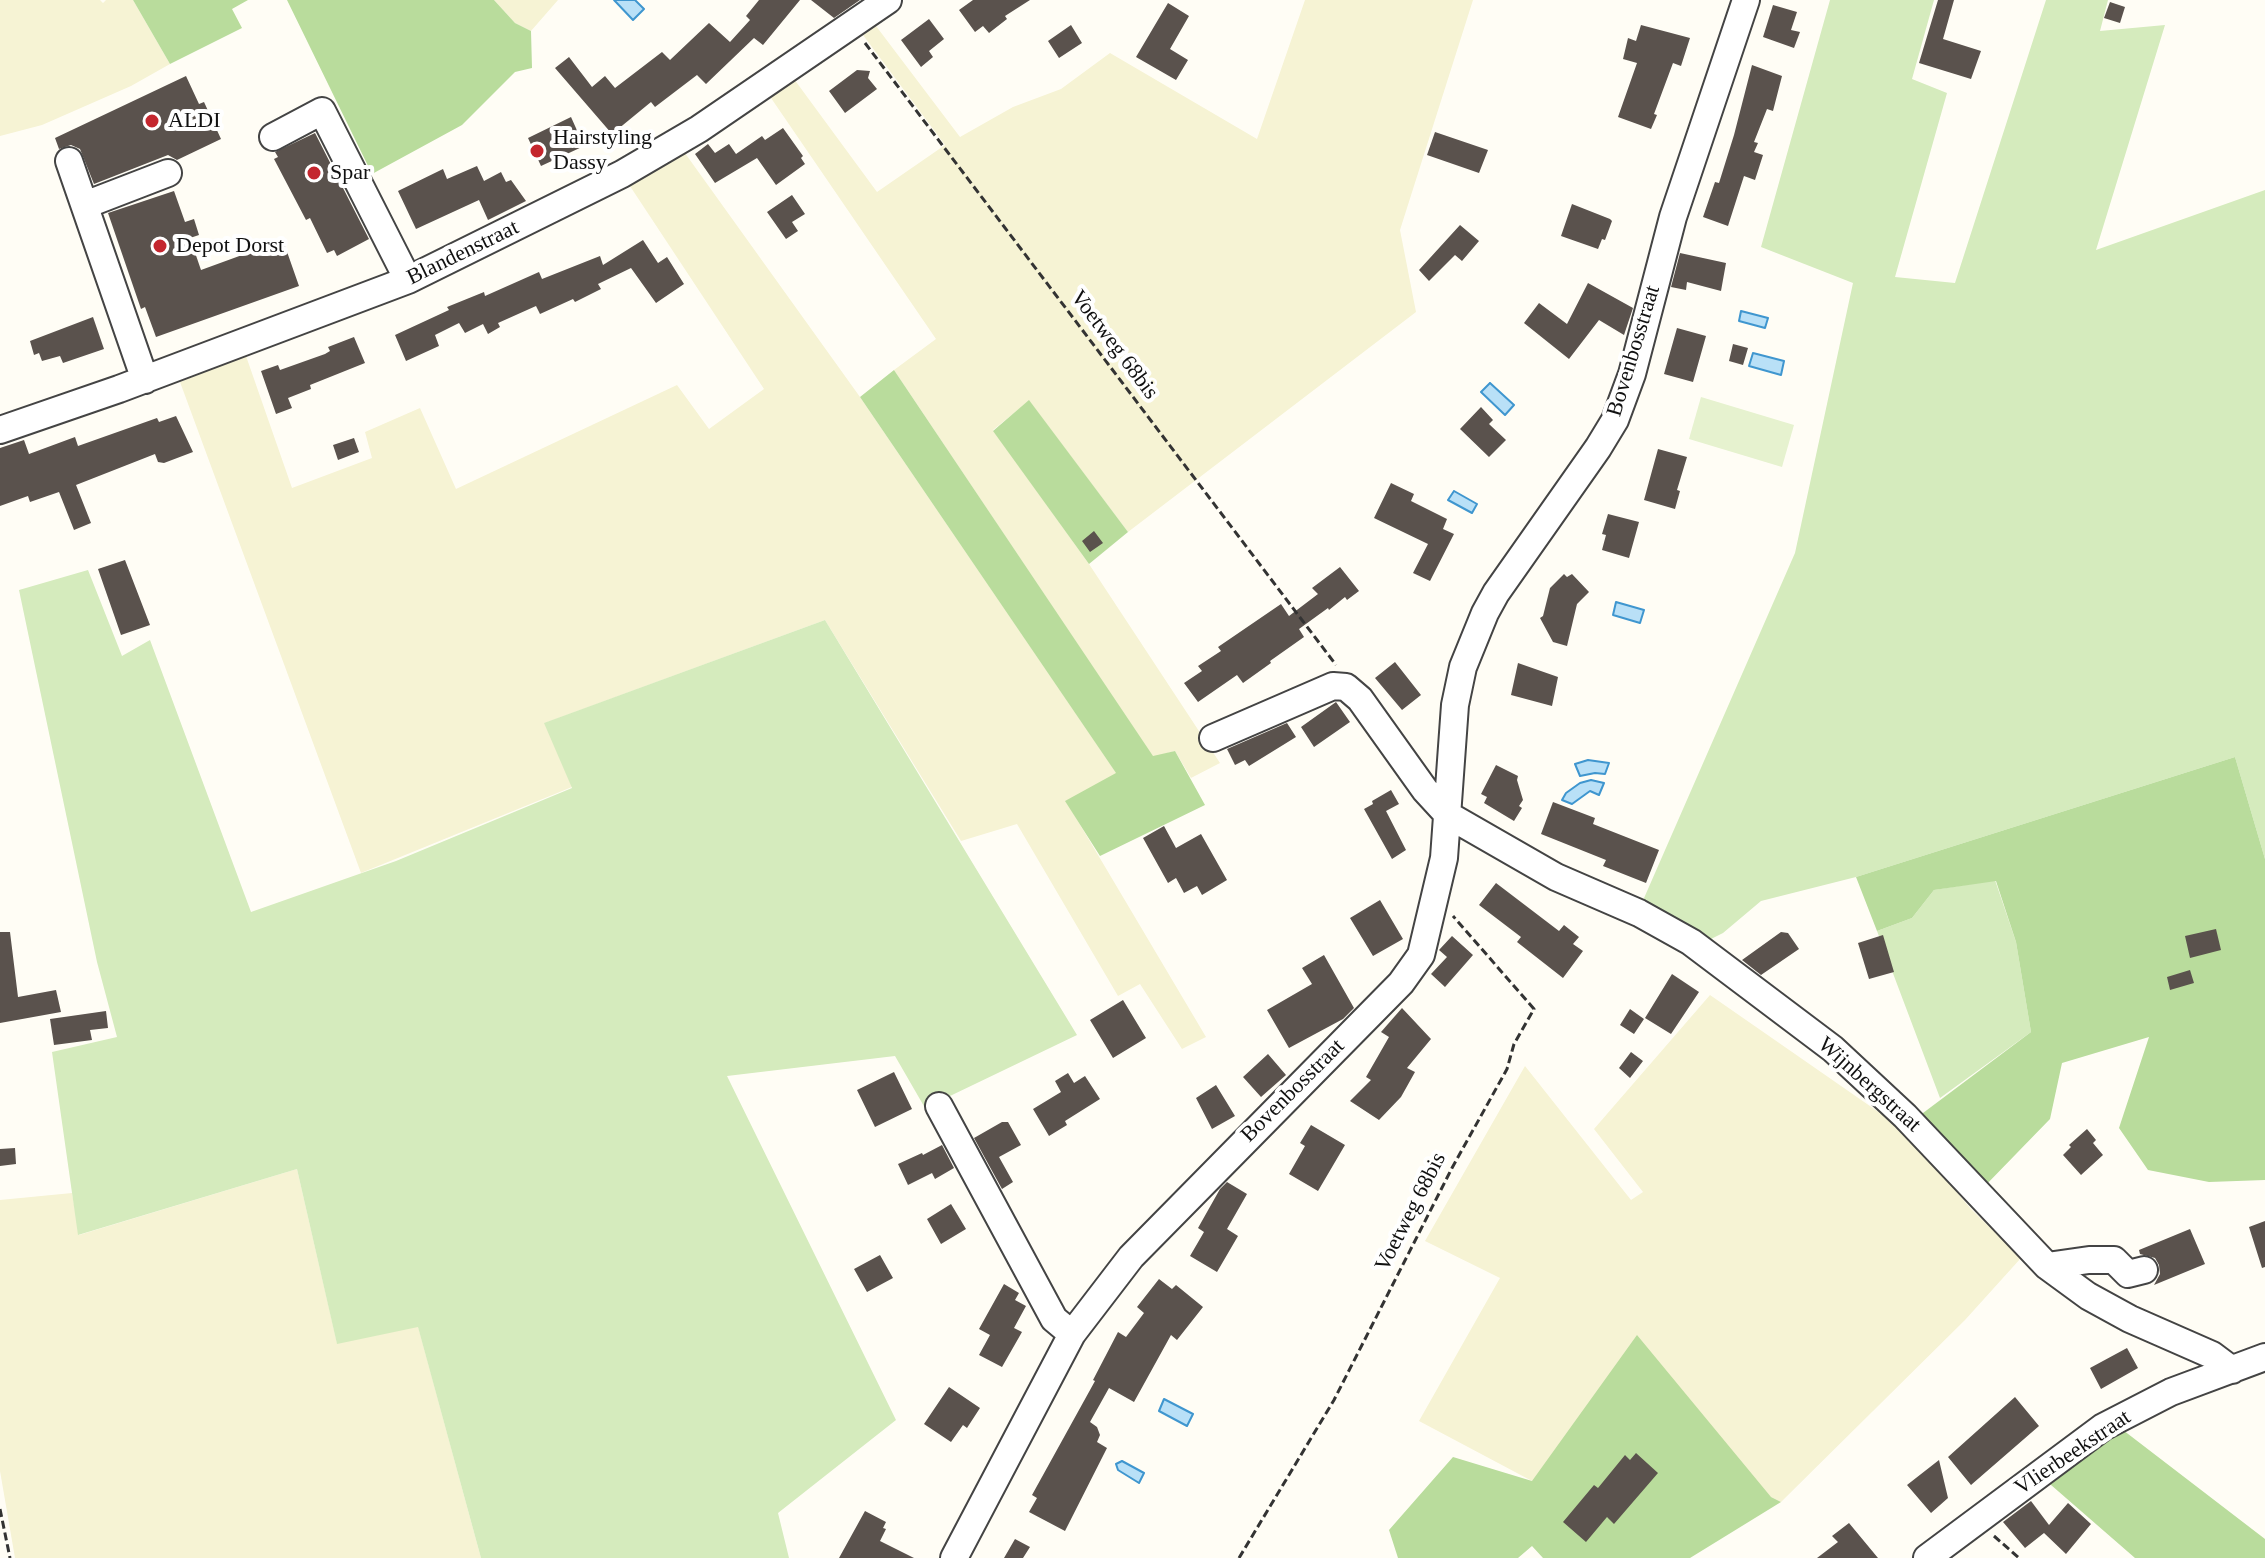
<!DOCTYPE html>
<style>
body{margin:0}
canvas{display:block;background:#fffdf5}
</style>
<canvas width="2265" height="1558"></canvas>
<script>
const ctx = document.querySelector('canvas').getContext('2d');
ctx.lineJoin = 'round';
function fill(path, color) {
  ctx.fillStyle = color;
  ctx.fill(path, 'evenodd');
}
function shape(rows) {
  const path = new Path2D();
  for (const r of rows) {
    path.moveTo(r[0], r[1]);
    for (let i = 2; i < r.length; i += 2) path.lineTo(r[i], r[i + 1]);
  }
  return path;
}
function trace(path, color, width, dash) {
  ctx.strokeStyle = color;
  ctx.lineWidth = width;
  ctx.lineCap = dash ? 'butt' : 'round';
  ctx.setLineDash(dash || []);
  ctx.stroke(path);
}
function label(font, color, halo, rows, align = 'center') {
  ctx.font = font + ' "Times New Roman",serif';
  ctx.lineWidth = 8;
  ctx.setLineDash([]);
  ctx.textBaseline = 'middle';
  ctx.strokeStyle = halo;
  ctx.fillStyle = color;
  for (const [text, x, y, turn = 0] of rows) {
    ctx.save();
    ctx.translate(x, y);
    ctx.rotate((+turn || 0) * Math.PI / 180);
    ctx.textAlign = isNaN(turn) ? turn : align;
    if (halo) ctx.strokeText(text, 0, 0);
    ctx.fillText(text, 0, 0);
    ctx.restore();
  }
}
const farmland = shape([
 [0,0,100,0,103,3,106,0,133,0,170,64,131,86,42,125,0,136],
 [494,0,558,0,531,31,515,23],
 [1305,0,1473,0,1400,230,1416,312,1128,532,1029,401,993,430,1089,564,1220,763,1191,778,1175,751,1153,757,894,370,936,339,771,98,794,79,877,192,945,145,863,35,876,26,960,137,1013,107,1061,89,1110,53,1257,139],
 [677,142,860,397,1117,774,1066,801,1206,1037,1182,1049,1140,984,1118,996,1017,824,961,841,825,620,545,723,572,787,361,873,180,382,246,356,292,488,372,458,365,432,420,408,456,489,677,385,709,429,764,389,622,174],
 [1710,995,1903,1129,1971,1209,2021,1258,1965,1320,1781,1502,1771,1497,1532,1481,1419,1421,1500,1278,1425,1241,1525,1066,1631,1200,1643,1192,1594,1129],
 [297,1169,337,1343,418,1326,481,1558,15,1558,0,1471,0,1200,72,1193,79,1235]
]);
const green = shape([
 [1830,0,1934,0,1912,79,1947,93,1895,277,1955,283,2046,0,2108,0,2100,31,2165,25,2096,250,2265,190,2265,859,2235,757,1856,877,1761,901,1723,933,1705,942,1641,905,1795,553,1853,283,1761,247],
 [88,570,122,656,150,640,251,912,396,861,572,788,544,723,825,620,1077,1035,925,1108,895,1056,727,1076,896,1420,778,1513,789,1558,481,1558,418,1327,337,1344,297,1169,78,1235,52,1052,117,1037,97,962,19,590],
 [1995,880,2016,942,2031,1032,1940,1098,1877,931,1912,918,1934,890]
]);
const forest = shape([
 [133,0,248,0,232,9,242,28,170,64],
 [287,0,494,0,515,23,531,31,532,68,515,72,462,125,372,174],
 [894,370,1153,756,1175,751,1205,805,1100,856,1065,801,1116,773,860,397],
 [1029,400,1128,532,1089,564,993,431],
 [2235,757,2265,859,2265,1180,2209,1182,2148,1170,2119,1128,2149,1037,2062,1063,2050,1119,1982,1189,1919,1116,2031,1032,2016,942,1996,881,1934,890,1912,918,1877,931,1856,877],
 [1637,1335,1771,1497,1781,1502,1690,1558,1543,1558,1532,1546,1518,1558,1398,1558,1389,1530,1453,1457,1532,1481],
 [2119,1427,2265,1539,2265,1558,2135,1558,2043,1478]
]);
const pitch = shape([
 [1701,397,1794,425,1782,467,1689,439]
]);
const water = shape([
 [614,0,635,0,644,9,633,20,614,0],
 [1741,311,1768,318,1765,328,1739,321,1741,311],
 [1753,353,1784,361,1781,375,1749,366,1753,353],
 [1490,383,1514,405,1505,415,1481,392,1490,383],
 [1454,491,1477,504,1472,513,1448,500,1454,491],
 [1616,602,1644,610,1640,623,1613,615,1616,602],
 [1588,760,1609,763,1605,774,1595,773,1580,776,1575,764,1588,760],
 [1591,780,1604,783,1599,795,1590,791,1572,804,1562,800,1566,793,1580,783,1591,780],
 [1164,1399,1193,1414,1187,1426,1159,1411,1164,1399],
 [1122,1461,1144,1473,1139,1483,1118,1470,1116,1464,1122,1461]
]);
const building = shape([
 [759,0,800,0,763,45,754,38,706,84,697,75,655,107,651,102,612,134,555,68,569,57,592,87,605,76,615,88,662,52,670,60,709,23,730,42,750,20,746,16],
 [811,0,860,0,834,18],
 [973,0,1030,0,1005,16,1007,19,989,33,983,26,975,32,959,10],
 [1938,0,1954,0,1943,39,1981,51,1971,79,1919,63],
 [2110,2,2125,7,2120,23,2104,18],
 [1168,3,1189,16,1170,49,1188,60,1176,80,1136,57],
 [1773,5,1797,12,1791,30,1800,32,1794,48,1763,37],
 [929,19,944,39,929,51,933,57,921,67,901,40],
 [1071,25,1082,43,1059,58,1048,41],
 [1641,25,1690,38,1681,66,1673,63,1654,114,1657,115,1651,129,1618,117,1637,63,1623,59,1628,38,1636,41],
 [1752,65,1782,76,1773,111,1767,109,1754,142,1758,143,1754,152,1763,155,1755,180,1744,176,1728,226,1703,217,1715,182,1719,183,1734,135],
 [857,70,870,71,868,78,877,89,845,113,829,91],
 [186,76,199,104,204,102,221,139,177,160,168,155,94,184,80,149,71,145,59,149,55,138],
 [571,117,584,146,541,166,528,138],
 [783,128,803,156,801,158,805,164,776,185,757,158,715,183,695,154,708,144,715,153,729,144,736,154,762,136,765,140],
 [1435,132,1488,150,1479,173,1427,155],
 [315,133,369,239,337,256,334,250,327,253,310,218,306,220,274,159,278,157,275,152],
 [477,166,484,181,501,172,506,182,511,180,526,201,488,220,479,200,416,229,398,191,443,169,447,179],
 [174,191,185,222,194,219,199,235,190,238,201,270,275,243,277,249,285,246,299,286,156,337,145,307,141,309,108,213],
 [792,195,805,214,792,222,798,231,786,239,767,212],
 [1572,204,1610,219,1612,221,1605,240,1602,239,1598,249,1561,236],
 [1460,225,1479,241,1462,261,1455,255,1429,281,1419,270],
 [643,240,658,263,667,257,684,284,656,303,631,268,598,284,601,289,575,302,573,299,540,314,536,306,498,323,500,327,488,334,483,324,465,333,459,323,435,335,439,346,406,361,395,335,449,310,447,307,484,292,485,296,539,272,542,279,600,256,603,265],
 [1680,253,1726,263,1721,291,1687,282,1686,290,1671,287],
 [1588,283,1633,308,1624,335,1599,320,1569,359,1524,323,1539,303,1567,324],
 [93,317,104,349,63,363,60,356,42,361,39,353,34,355,30,341],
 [1677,328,1706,336,1693,382,1664,374],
 [354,337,365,363,310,385,311,389,288,398,292,408,276,414,261,371,278,365,280,370,325,354,330,351,328,347],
 [1733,344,1748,348,1743,365,1729,361],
 [1481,407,1493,420,1489,424,1506,440,1489,457,1460,429],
 [176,416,193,452,164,463,158,462,155,454,76,485,91,523,74,530,59,492,30,502,28,496,0,506,0,448,24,440,29,454,75,437,78,446,157,418,159,422],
 [354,438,359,452,338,460,333,445],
 [1658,449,1687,457,1677,490,1680,491,1675,509,1644,500],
 [1391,483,1414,494,1411,501,1447,519,1443,529,1454,534,1430,581,1413,573,1428,544,1374,518],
 [1608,514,1639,522,1629,558,1602,550,1606,535,1602,534],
 [1094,531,1103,543,1090,552,1082,541],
 [125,560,150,625,121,635,98,569],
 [1340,567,1359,591,1347,600,1345,597,1329,610,1328,608,1299,629,1304,637,1270,661,1271,663,1243,683,1237,675,1198,702,1184,683,1202,671,1198,666,1221,651,1218,647,1281,604,1289,616,1318,594,1312,588],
 [1564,574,1567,577,1572,574,1589,592,1577,604,1567,646,1553,642,1540,618,1543,616,1550,588],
 [1395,662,1421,695,1402,710,1375,678],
 [1518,663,1558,677,1552,706,1511,695],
 [1336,702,1350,722,1314,747,1301,727],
 [1287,723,1296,737,1249,766,1245,760,1235,765,1227,749],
 [1496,765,1518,776,1517,780,1523,800,1519,806,1522,808,1514,821,1484,803,1487,797,1481,794],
 [1391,790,1399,804,1386,811,1406,850,1392,859,1364,809,1373,804,1372,801],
 [1553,802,1595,818,1593,824,1659,850,1646,883,1603,866,1606,860,1541,834],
 [1164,826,1176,848,1201,834,1227,880,1202,895,1197,886,1184,893,1176,878,1168,883,1143,838],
 [1496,883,1559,931,1564,925,1579,937,1573,944,1583,951,1563,978,1517,942,1521,937,1479,905],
 [1380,900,1403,939,1373,956,1350,918],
 [2216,929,2221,950,2190,958,2185,936],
 [0,932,10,932,18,997,56,990,61,1012,0,1023],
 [1781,932,1788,933,1799,949,1761,975,1742,960],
 [1883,935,1894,972,1869,979,1858,943],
 [1452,936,1473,955,1445,987,1431,974,1447,957,1439,950],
 [1324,955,1354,1008,1343,1019,1289,1048,1267,1010,1312,984,1302,968],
 [2190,970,2194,983,2170,990,2167,977],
 [1672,974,1699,992,1671,1034,1645,1018],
 [1123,1000,1146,1038,1113,1058,1090,1020],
 [1402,1008,1431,1039,1407,1068,1415,1072,1401,1097,1379,1120,1350,1101,1371,1080,1366,1077,1389,1037,1381,1032],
 [1630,1009,1644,1019,1634,1034,1620,1025],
 [106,1011,108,1028,90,1030,92,1040,54,1045,50,1019],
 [1631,1052,1643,1061,1630,1078,1619,1068],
 [1268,1054,1286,1075,1261,1097,1243,1077],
 [894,1072,912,1109,875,1127,857,1090],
 [1068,1073,1074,1083,1085,1076,1100,1099,1065,1121,1067,1125,1049,1136,1033,1109,1061,1092,1055,1081],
 [1216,1085,1235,1116,1212,1129,1196,1098],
 [1002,1122,1008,1122,1021,1145,999,1157,1013,1182,1002,1189,974,1138],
 [1311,1125,1345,1145,1318,1191,1289,1174,1305,1146,1300,1143],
 [2087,1129,2096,1140,2093,1143,2103,1155,2081,1175,2063,1155,2071,1147,2069,1145],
 [942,1145,954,1168,935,1179,932,1173,908,1185,898,1164,922,1153,923,1155],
 [15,1148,16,1164,0,1166,0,1149],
 [1227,1182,1247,1194,1227,1229,1238,1236,1217,1272,1190,1256,1204,1232,1198,1228,1220,1189],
 [951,1204,966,1229,941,1244,927,1219],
 [2265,1221,2265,1267,2262,1268,2249,1227],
 [2190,1229,2205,1264,2154,1285,2160,1274,2159,1265,2155,1258,2140,1254,2139,1250],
 [880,1255,893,1278,867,1292,854,1269],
 [1159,1279,1172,1289,1176,1285,1203,1307,1177,1340,1171,1335,1134,1402,1109,1388,1090,1422,1097,1427,1100,1435,1097,1442,1107,1448,1065,1531,1029,1512,1037,1498,1032,1495,1095,1381,1093,1380,1118,1332,1126,1337,1144,1313,1137,1307],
 [1004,1284,1019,1293,1015,1300,1026,1306,1014,1328,1022,1332,1002,1367,979,1355,990,1335,979,1329],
 [2127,1348,2138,1368,2101,1389,2090,1368],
 [949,1387,980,1408,967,1428,963,1425,951,1442,924,1424],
 [2015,1397,2039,1426,1971,1485,1948,1457],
 [1636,1453,1658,1473,1614,1524,1607,1517,1586,1542,1563,1522,1594,1485,1598,1488,1625,1455,1630,1460],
 [1939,1460,1948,1498,1931,1513,1907,1485],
 [2031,1501,2049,1525,2068,1503,2091,1524,2066,1554,2044,1533,2025,1548,2003,1522],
 [865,1511,886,1522,883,1528,886,1529,880,1541,914,1558,839,1558],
 [1849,1523,1878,1558,1817,1558,1838,1542,1832,1536],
 [1015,1539,1030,1547,1023,1558,1004,1558]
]);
const path = shape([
 [865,43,1336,665],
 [0,1509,10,1558],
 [1994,1536,2019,1558],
 [1239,1558,1334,1400,1452,1168,1507,1069,1514,1044,1534,1009,1453,916]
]);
const minor = shape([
 [273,137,322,111,408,280],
 [69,161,145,380],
 [85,205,168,173],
 [0,430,119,389,408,280,622,174,699,129,888,0],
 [1213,738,1333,686,1346,687,1360,699,1425,790,1448,815,1556,877,1639,913,1691,942,1833,1049,1905,1116,2047,1266,2088,1296,2130,1319,2212,1355,2232,1370],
 [939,1106,1054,1319,1072,1334],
 [2047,1266,2089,1260,2114,1260,2128,1274,2144,1270],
 [954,1558,1072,1334,1131,1257,1401,983,1421,955,1444,858,1455,705,1463,667,1485,613,1496,593,1598,448,1615,420,1632,374,1673,217,1746,0],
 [1927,1558,2103,1427,2171,1392,2265,1357]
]);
const markers = [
 [152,121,8,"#c4262e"],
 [537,151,8,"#c4262e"],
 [314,173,8,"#c4262e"],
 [160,246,8,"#c4262e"]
];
const poiNames = [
 ["ALDI",168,121],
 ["Hairstyling",553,138],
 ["Dassy",553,163],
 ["Spar",330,173],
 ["Depot Dorst",176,246]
];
const streetNames = [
 ["Blandenstraat",463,253,-26],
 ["Voetweg 68bis",1114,345,53],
 ["Bovenbosstraat",1634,351,-73],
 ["Wijnbergstraat",1869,1085,42],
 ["Bovenbosstraat",1293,1091,-45],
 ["Voetweg 68bis",1411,1212,-63],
 ["Vlierbeekstraat",2073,1453,-34]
];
fill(farmland, '#f6f3d4');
fill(green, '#d5ebbd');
fill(forest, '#b9dc9c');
fill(pitch, '#e6f2cf');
fill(water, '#b9e0f7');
trace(water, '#3f96cf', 2);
fill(building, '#5a524d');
trace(minor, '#444', 30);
trace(path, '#333', 3, [8, 4]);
trace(minor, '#fff', 26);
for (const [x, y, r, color] of markers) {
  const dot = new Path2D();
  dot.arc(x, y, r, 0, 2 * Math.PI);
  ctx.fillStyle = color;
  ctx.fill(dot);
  trace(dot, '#fff', 3);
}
label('22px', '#111', '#fff', poiNames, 'left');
label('22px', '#111', '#fff', streetNames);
</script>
